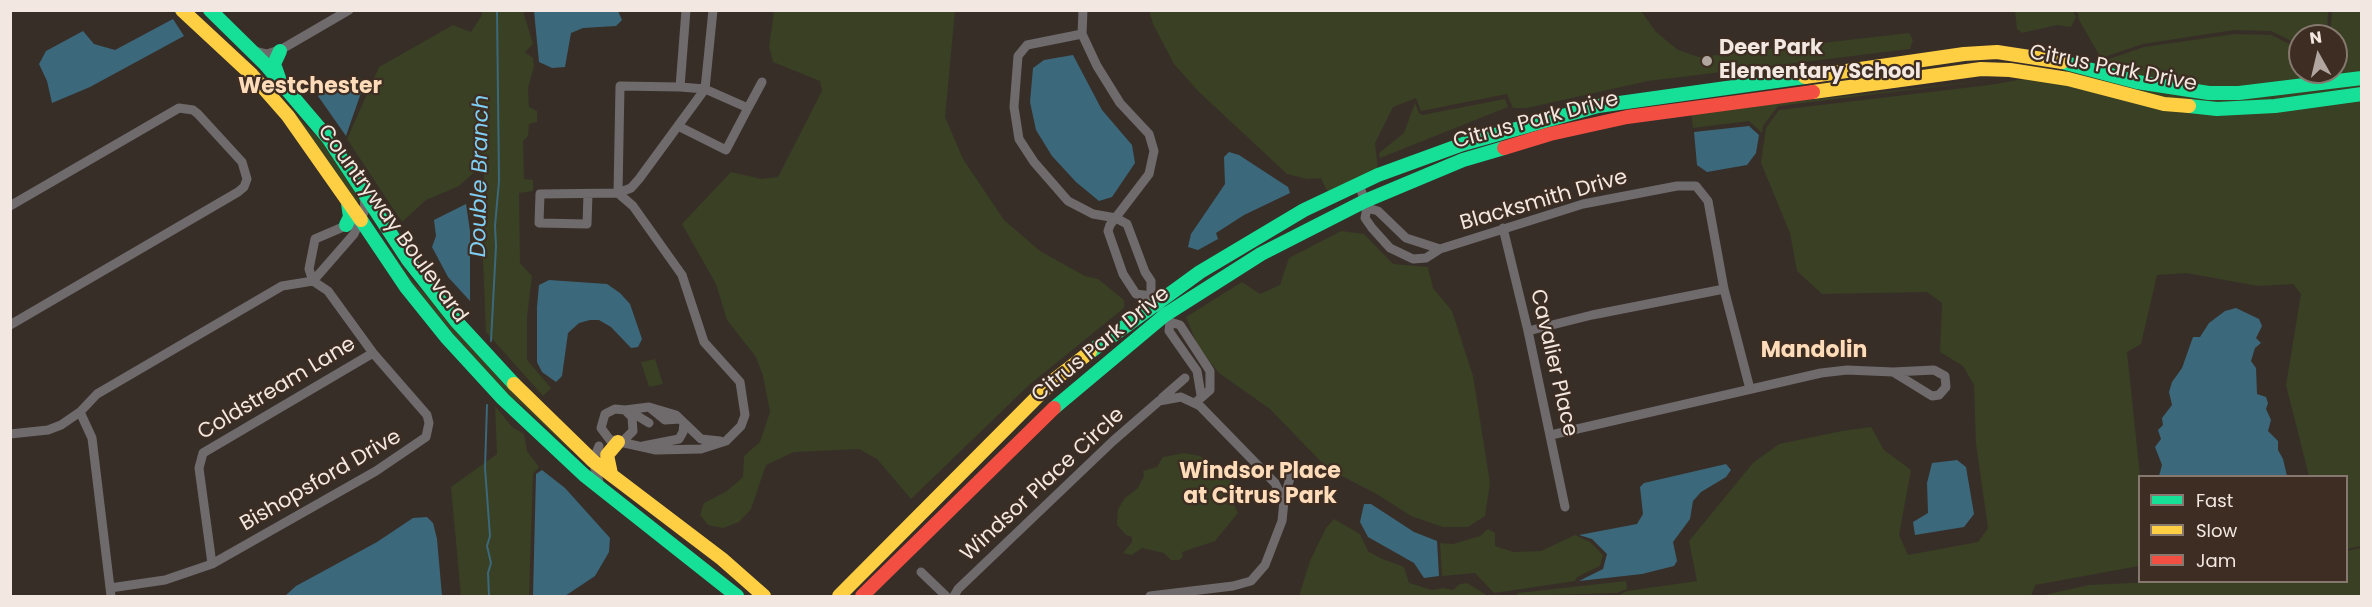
<!DOCTYPE html>
<style>
body{margin:0}
#map{position:relative;width:2372px;height:607px;overflow:hidden;background:#372e28;font-family:Poppins,sans-serif}
canvas{display:block}
.frame{position:absolute;inset:0;border:12px solid #f3e8e1;pointer-events:none}
.legend{position:absolute;left:2138px;top:475px;width:210px;height:108px;box-sizing:border-box;background:#3d2d22;border:2px solid #86786e;margin:0;padding:8px 10px;list-style:none;font-size:18px;color:#f3e8e1}
.legend li{display:flex;align-items:center;gap:12px;height:30px}
.legend b{width:30px;border:2px solid #86786e}
.north{position:absolute;left:2288px;top:24px;width:60px;height:60px;box-sizing:border-box;background:#3d2d22;border:2px solid #86786e;border-radius:50%;rotate:352deg;font-size:16px;font-weight:700;line-height:24px;text-align:center;color:#f3e8e1}
.north::after{content:'';display:block;margin:auto;width:21px;height:27px;background:#b1a7a0;clip-path:polygon(50% 0,100% 100%,50% 72%,0 100%)}
</style>
<div id="map">
<canvas width="2372" height="607"></canvas>
<div class="frame"></div>
<ul class="legend">
<li><b style="height:8px;background:#16e098"></b>Fast</li>
<li><b style="height:8px;background:#ffcf43"></b>Slow</li>
<li><b style="height:8px;background:#f24e42"></b>Jam</li>
</ul>
<div class="north">N</div>
</div>
<script>
const ctx = document.querySelector('canvas').getContext('2d');
ctx.lineJoin = 'round';
function fill(path, color) {
  ctx.fillStyle = color;
  ctx.fill(path, 'evenodd');
}
function shape(rows) {
  const path = new Path2D();
  for (const r of rows) {
    path.moveTo(r[0], r[1]);
    for (let i = 2; i < r.length; i += 2) path.lineTo(r[i], r[i + 1]);
  }
  return path;
}
function trace(path, color, width, dash) {
  ctx.strokeStyle = color;
  ctx.lineWidth = width;
  ctx.lineCap = dash ? 'butt' : 'round';
  ctx.setLineDash(dash || []);
  ctx.stroke(path);
}
function label(font, color, halo, rows, align = 'center') {
  ctx.font = font + ' Poppins,sans-serif';
  ctx.lineWidth = 4.5;
  ctx.setLineDash([]);
  ctx.textBaseline = 'middle';
  ctx.strokeStyle = halo;
  ctx.fillStyle = color;
  for (const [text, x, y, turn = 0] of rows) {
    ctx.save();
    ctx.translate(x, y);
    ctx.rotate((+turn || 0) * Math.PI / 180);
    ctx.textAlign = isNaN(turn) ? turn : align;
    if (halo) ctx.strokeText(text, 0, 0);
    ctx.fillText(text, 0, 0);
    ctx.restore();
  }
}
const green = shape([
 [1149,10,1641,11,1656,32,1678,50,1699,57,1909,33,1913,40,1910,49,1648,81,1527,108,1513,108,1507,94,1421,111,1416,98,1393,107,1375,143,1378,170,1333,195,1326,189,1321,178,1307,179,1287,174,1198,91,1174,64,1153,24],
 [482,11,523,11,533,44,525,52,533,58,534,67,528,88,529,107,537,111,537,122,529,124,528,136,523,141,524,179,533,180,533,191,519,193,520,263,532,276,527,317,527,360,551,388,543,396,486,332,483,261,484,173,478,169,459,186,426,200,402,222,347,139,379,67,453,25,471,32,482,15],
 [774,11,955,11,945,117,963,159,1004,220,1040,251,1085,276,1098,279,1124,300,1124,308,1029,385,911,499,877,459,859,449,794,452,766,465,751,509,739,522,723,528,708,525,700,515,704,503,727,491,743,477,744,456,760,442,770,412,763,376,756,357,727,320,716,284,682,224,731,172,762,179,778,177,822,91,820,81,773,62,769,47],
 [2015,11,2073,11,2076,17,2071,27,2057,25,2022,33,2017,29],
 [2077,11,2328,11,2327,36,2300,36,2300,45,2271,31,2234,30,2143,44,2101,58,2079,20],
 [2332,11,2361,11,2361,546,2347,549,2346,476,2309,476,2286,385,2301,294,2293,284,2258,286,2186,273,2157,275,2141,344,2127,352,2140,476,2139,566,2035,585,2031,596,1617,596,1627,591,1697,581,1689,541,1753,463,1779,444,1842,431,1871,427,1884,450,1911,470,1899,535,1908,555,1978,542,1988,528,1976,444,1974,385,1963,366,1940,352,1942,303,1927,292,1822,294,1797,271,1790,233,1761,163,1766,128,1779,110,1989,85,2077,70,2144,47,2235,34,2271,35,2300,49,2300,72,2336,72,2336,36,2330,36],
 [2000,79,1778,106,1763,126,1762,133,1749,121,1693,128,1691,113],
 [268,82,309,129,324,143,362,199,356,203,266,83],
 [1505,99,1508,107,1380,158,1379,153,1404,133,1415,103,1419,113,1422,115],
 [1341,231,1364,234,1393,264,1428,267,1433,288,1452,311,1473,376,1490,483,1485,516,1468,527,1443,527,1411,516,1375,493,1328,469,1270,409,1219,373,1199,349,1186,317,1242,282,1260,294,1280,285,1289,258],
 [381,237,411,279,573,449,571,451,522,405,506,394,466,351,401,269,379,239],
 [655,359,663,384,649,387,641,362],
 [495,406,512,427,524,434,527,451,539,467,533,474,529,596,461,596,451,487,497,454],
 [1184,453,1200,456,1225,471,1231,478,1232,486,1228,492,1238,513,1215,541,1182,552,1183,557,1179,560,1171,560,1164,553,1142,548,1132,555,1123,553,1132,542,1132,537,1126,535,1117,525,1118,509,1125,498,1138,488,1144,476,1143,471,1157,467,1163,457],
 [1334,519,1360,534,1368,551,1380,558,1404,567,1409,583,1432,590,1443,588,1453,590,1460,584,1467,583,1485,594,1485,596,1299,596,1310,561,1326,528],
 [1488,529,1495,533,1495,546,1513,552,1541,551,1575,535,1590,542,1603,555,1600,566,1577,577,1575,581,1494,593,1475,573,1442,576,1440,543,1453,544,1480,536],
 [2361,548,2361,596,2040,596,2089,585,2153,582,2346,582,2347,551],
 [1626,581,1627,589,1617,593,1516,596,1518,593]
]);
const water = shape([
 [534,11,618,11,622,20,616,26,583,28,571,33,565,67,552,68,539,62],
 [173,19,184,36,90,87,52,103,47,81,39,64,46,51,83,31,94,44,115,50],
 [1073,55,1102,110,1132,145,1135,163,1112,197,1099,201,1076,182,1052,156,1036,130,1030,102,1033,68,1044,60],
 [353,77,360,78,363,87,346,136,318,96,328,88],
 [1749,126,1759,135,1756,153,1747,165,1707,172,1697,165,1694,132],
 [1229,152,1239,155,1288,187,1290,193,1244,215,1216,233,1218,239,1198,250,1188,247,1191,234,1225,184,1224,157],
 [466,204,470,231,470,301,448,277,432,247,436,236,434,220],
 [549,280,607,284,620,293,630,304,642,339,638,347,631,348,611,327,599,320,590,320,579,323,568,333,562,376,556,382,542,372,537,362,537,307,539,285],
 [2236,308,2259,319,2262,326,2256,338,2261,343,2255,348,2251,361,2256,368,2257,394,2266,397,2268,403,2266,409,2271,420,2268,431,2278,441,2278,450,2283,459,2287,476,2159,476,2162,465,2155,447,2161,439,2158,430,2163,425,2162,418,2172,405,2169,392,2172,382,2182,368,2193,337,2200,337,2209,323,2225,311],
 [1957,460,1966,467,1974,514,1964,527,1915,535,1913,522,1928,513,1927,483,1932,463],
 [1726,464,1731,470,1726,477,1701,492,1693,501,1690,519,1673,542,1677,561,1674,566,1642,574,1579,581,1603,569,1607,554,1592,539,1579,535,1637,524,1643,514,1640,487,1644,483],
 [542,470,565,488,610,538,609,552,595,576,565,596,533,596,536,474],
 [1364,504,1371,504,1414,532,1437,541,1439,576,1424,578,1414,563,1368,537,1360,522],
 [427,517,433,523,437,539,442,596,285,596,296,586,377,542,413,518]
]);
const stream = shape([
 [491,341,496,246,495,226,499,181,497,10],
 [487,405,485,468,490,536,487,546,491,563,488,573,489,596]
]);
const street = shape([
 [1083,10,1082,34,1097,66,1120,103,1149,134,1154,151,1149,174,1110,225,1108,231,1123,274,1136,294,1151,296],
 [1082,34,1027,45,1018,56,1014,107,1019,139,1034,162,1068,201,1093,214,1116,218,1127,224,1145,272,1151,281,1151,296,1170,322,1180,325,1210,371,1210,390,1195,403],
 [255,51,267,54,282,49,349,10],
 [748,108,762,82],
 [678,126,726,150,748,108,705,89,680,87],
 [1359,184,1367,208,1365,218,1372,228,1390,248,1413,259,1426,258,1440,249,1583,204,1677,186,1696,186,1708,201,1724,289,1750,389],
 [588,194,587,224,539,223,540,194,618,193,620,86,680,87,686,10],
 [10,206,179,108,193,110,198,114,242,162,247,179,244,187,238,192,10,325],
 [1367,208,1378,211,1406,238,1440,249],
 [1503,228,1528,331,1565,507],
 [1170,322,1169,331,1197,371,1201,395],
 [1528,331,1592,315,1724,289],
 [1162,398,1185,378],
 [649,407,665,420,680,419],
 [633,409,636,415,649,423],
 [625,410,632,417,633,431,623,441,610,440,601,428,605,414,615,409,625,410,649,407,676,415,701,439,720,441],
 [80,412,92,438,111,596],
 [10,434,48,430,61,425,80,412,97,394,282,286,313,281,354,234,365,210,364,197],
 [1551,435,1821,373,1847,370,1893,372,1932,396,1939,395,1946,387,1945,376,1934,370,1893,372],
 [620,442,656,450,701,449,726,441,741,426,745,415,740,382,704,342,682,275,633,206,618,193,631,188,639,179,705,89,713,10],
 [599,446,593,461,600,486],
 [643,446,679,439,683,432,684,423],
 [1284,501,1292,470],
 [212,564,199,468,203,453,373,353],
 [921,572,946,596],
 [110,588,165,580,212,564,376,471,426,437,429,423,427,415,373,353,328,291,313,281,309,269,315,239,350,224],
 [954,596,958,589,1113,441,1159,401,1181,397,1200,406,1275,483,1284,501,1282,521,1265,565,1251,581,1233,586,1150,596]
]);
const fast = shape([
 [210,10,265,64,328,138,408,260,456,321,514,384],
 [2062,62,2137,82,2209,93,2239,93,2362,78],
 [279,78,274,64,280,51],
 [2189,106,2217,109,2275,106,2362,94],
 [361,220,406,287,447,338,503,399,584,475,737,596],
 [346,225,350,217,348,203],
 [1090,352,1200,272,1304,210,1378,175,1463,144,1598,106,1805,77],
 [1054,408,1165,315,1261,254,1365,201,1463,160,1504,148]
]);
const slow = shape([
 [182,10,252,75,288,116,361,220],
 [1805,77,1964,54,1997,52,2062,62],
 [1813,92,1981,69,2010,70,2068,79,2164,104,2189,106],
 [514,384,593,461,722,559,764,596],
 [611,474,607,455,618,442],
 [839,596,1054,380,1090,352]
]);
const jam = shape([
 [1504,148,1550,134,1627,117,1813,92],
 [862,596,1054,408]
]);
const markers = [
 [1707,61,6,"#b1a7a0"]
];
const poiNames = [
 ["Deer Park",1719,49],
 ["Elementary School",1719,73]
];
const streetNames = [
 ["Citrus Park Drive",2113,69,11],
 ["Citrus Park Drive",1536,121,-15],
 ["Blacksmith Drive",1544,201,-16],
 ["Countryway Boulevard",392,224,54],
 ["Citrus Park Drive",1101,345,-39],
 ["Cavalier Place",1553,363,77],
 ["Coldstream Lane",277,389,-31],
 ["Bishopsford Drive",321,481,-30],
 ["Windsor Place Circle",1043,485,-43]
];
const neighbourhoodNames = [
 ["Westchester",310,87],
 ["Mandolin",1814,351],
 ["Windsor Place",1260,472],
 ["at Citrus Park",1260,497]
];
const waterNames = [
 ["Double Branch",481,176,-89]
];
fill(green, '#394023');
fill(water, '#3c687b');
trace(stream, '#3c687b', 2);
trace(street, '#6f6a6c', 9);
trace(fast, '#16e098', 14);
trace(slow, '#ffcf43', 14);
trace(jam, '#f24e42', 14);
for (const [x, y, r, color] of markers) {
  const dot = new Path2D();
  dot.arc(x, y, r, 0, 2 * Math.PI);
  ctx.fillStyle = color;
  ctx.fill(dot);
  trace(dot, '#3d2d22', 2);
}
label('bold 21px', '#f3e8e1', '#3d2d22', poiNames, 'left');
label('21px', '#f3e8e1', '#3d2d22', streetNames);
label('bold 22px', '#ffdcb9', '#3d2d22', neighbourhoodNames);
label('italic 22px', '#7ecff3', '#3d2d22', waterNames);
</script>
